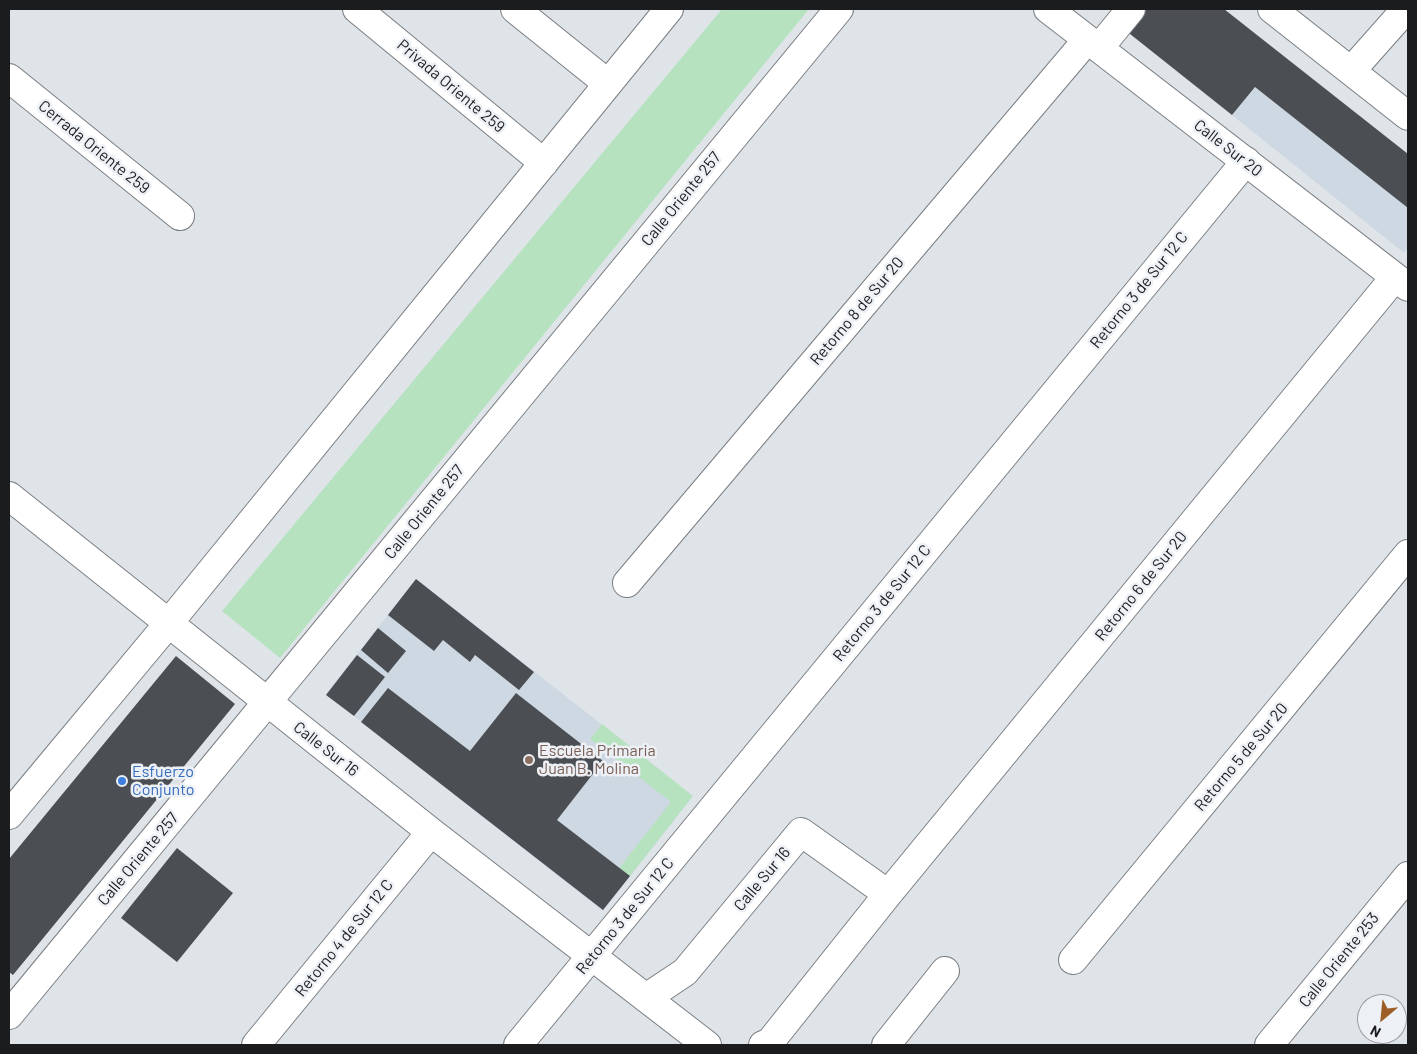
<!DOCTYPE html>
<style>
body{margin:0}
#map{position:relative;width:1417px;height:1054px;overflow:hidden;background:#dfe4e9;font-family:Barlow,sans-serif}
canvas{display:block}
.frame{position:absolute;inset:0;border:10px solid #1b1c1e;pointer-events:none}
.north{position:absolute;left:1357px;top:994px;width:50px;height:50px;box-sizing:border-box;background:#edf1f6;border:1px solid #999ca0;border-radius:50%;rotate:208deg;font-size:14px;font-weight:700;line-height:20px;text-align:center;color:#1b1c1e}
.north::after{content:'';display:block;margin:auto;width:18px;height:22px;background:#9e5e27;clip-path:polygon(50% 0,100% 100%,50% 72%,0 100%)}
</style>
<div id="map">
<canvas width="1417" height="1054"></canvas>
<div class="frame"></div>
<div class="north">N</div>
</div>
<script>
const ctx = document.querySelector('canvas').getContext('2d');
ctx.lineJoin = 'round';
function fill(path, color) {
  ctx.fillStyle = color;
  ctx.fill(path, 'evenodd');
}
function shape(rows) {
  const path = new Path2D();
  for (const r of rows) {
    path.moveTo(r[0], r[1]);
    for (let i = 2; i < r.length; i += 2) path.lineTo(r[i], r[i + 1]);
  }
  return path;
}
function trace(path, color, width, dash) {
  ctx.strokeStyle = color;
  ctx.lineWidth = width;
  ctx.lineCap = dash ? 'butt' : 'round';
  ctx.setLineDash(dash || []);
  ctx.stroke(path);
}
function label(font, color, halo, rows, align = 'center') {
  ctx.font = font + ' Barlow,sans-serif';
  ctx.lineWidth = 5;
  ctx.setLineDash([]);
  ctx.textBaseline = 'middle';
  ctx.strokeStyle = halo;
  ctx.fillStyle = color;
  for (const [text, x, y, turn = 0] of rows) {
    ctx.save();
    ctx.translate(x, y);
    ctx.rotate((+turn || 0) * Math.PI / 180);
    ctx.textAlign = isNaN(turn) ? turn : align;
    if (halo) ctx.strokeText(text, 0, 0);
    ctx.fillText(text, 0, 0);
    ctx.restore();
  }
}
const built = shape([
 [1281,54,1408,154,1408,248,1404,253,1232,115],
 [416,579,693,796,603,911,326,694]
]);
const green = shape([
 [722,9,809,9,280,658,222,611],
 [602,724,693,796,630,876,619,868,671,802,590,739]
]);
const building = shape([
 [1142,9,1224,9,1408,154,1408,208,1255,87,1232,115,1125,30],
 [416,579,534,672,519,690,475,655,470,662,443,640,434,651,388,615],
 [378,628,406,651,388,673,361,650],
 [357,655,385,677,354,716,326,695],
 [176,656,235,704,13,975,9,972,9,859],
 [388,688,470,751,516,693,603,761,557,820,630,876,603,910,361,722],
 [177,848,233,893,177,962,121,918]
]);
const minor = shape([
 [357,9,544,163],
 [515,9,607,83],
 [1048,9,1408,287],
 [1272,9,1408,116],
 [1099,48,1131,9],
 [1351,71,1406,9],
 [9,78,180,216],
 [9,496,431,832,707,1045],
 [627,583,1087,40],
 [9,815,168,624,669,9],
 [1073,960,1408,554],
 [646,998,685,972,801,832,888,894],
 [9,1015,839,9],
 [256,1045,431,832],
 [518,1045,1246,161],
 [763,1045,770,1042,888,894,1395,277],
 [886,1045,945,971],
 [1269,1045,1408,876]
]);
const markers = [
 [529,760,5,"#8d6e63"],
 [122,781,5,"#3f7fe0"]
];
const streetNames = [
 ["Privada Oriente 259",451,86,40],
 ["Cerrada Oriente 259",94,147,39],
 ["Calle Sur 20",1228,148,38],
 ["Calle Oriente 257",681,199,-51],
 ["Retorno 3 de Sur 12 C",1139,290,-51],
 ["Retorno 8 de Sur 20",857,311,-50],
 ["Calle Oriente 257",424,512,-51],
 ["Retorno 6 de Sur 20",1141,586,-51],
 ["Retorno 3 de Sur 12 C",882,603,-51],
 ["Calle Sur 16",326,749,38],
 ["Retorno 5 de Sur 20",1241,757,-50],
 ["Calle Oriente 257",138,859,-50],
 ["Calle Sur 16",762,879,-50],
 ["Retorno 3 de Sur 12 C",625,916,-51],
 ["Retorno 4 de Sur 12 C",344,938,-51],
 ["Calle Oriente 253",1339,960,-51]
];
const educationNames = [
 ["Escuela Primaria",539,751],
 ["Juan B. Molina",539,769]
];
const shopNames = [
 ["Esfuerzo",132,772],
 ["Conjunto",132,790]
];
fill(built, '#ced8e2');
fill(green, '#b7e2c0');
fill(building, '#4b4f53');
trace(minor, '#7a7e82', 30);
trace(minor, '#fff', 28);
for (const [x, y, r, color] of markers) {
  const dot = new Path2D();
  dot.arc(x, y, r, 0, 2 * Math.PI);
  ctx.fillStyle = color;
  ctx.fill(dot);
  trace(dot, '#edf1f6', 2);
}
label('16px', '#1b1c1e', '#edf1f6', streetNames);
label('16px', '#785e54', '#edf1f6', educationNames, 'left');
label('16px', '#366cbe', '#edf1f6', shopNames, 'left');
</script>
